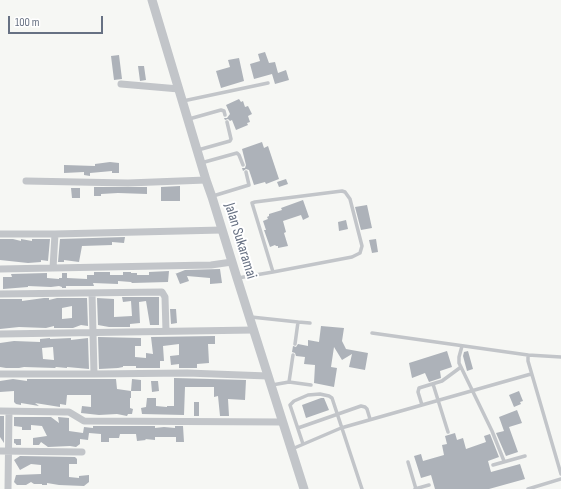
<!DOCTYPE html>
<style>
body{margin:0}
#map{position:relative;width:561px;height:489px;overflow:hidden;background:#f6f7f4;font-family:"Sofia Sans Condensed",sans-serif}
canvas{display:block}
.scale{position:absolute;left:8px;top:16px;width:95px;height:18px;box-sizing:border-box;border:2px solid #677183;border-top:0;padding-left:5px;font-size:12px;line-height:14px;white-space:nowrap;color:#677183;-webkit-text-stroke:3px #fff;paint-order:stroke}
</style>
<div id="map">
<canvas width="561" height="489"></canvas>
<div class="scale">100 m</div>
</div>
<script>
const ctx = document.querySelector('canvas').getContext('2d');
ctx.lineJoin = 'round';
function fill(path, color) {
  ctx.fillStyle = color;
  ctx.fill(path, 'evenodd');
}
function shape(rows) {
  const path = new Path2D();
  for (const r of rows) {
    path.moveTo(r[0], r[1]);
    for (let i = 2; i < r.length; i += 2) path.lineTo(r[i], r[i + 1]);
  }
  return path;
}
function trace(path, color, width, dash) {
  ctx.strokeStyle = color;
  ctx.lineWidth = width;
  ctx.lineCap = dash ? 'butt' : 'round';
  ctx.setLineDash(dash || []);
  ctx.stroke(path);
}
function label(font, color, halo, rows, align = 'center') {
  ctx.font = font + ' "Sofia Sans Condensed",sans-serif';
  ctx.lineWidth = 4;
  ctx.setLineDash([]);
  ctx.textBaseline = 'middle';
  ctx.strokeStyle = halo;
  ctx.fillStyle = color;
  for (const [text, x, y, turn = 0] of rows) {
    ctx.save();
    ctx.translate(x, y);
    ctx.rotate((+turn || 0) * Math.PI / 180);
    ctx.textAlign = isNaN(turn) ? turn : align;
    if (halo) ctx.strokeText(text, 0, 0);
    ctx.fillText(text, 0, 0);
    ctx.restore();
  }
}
const building = shape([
 [265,52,269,63,275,62,278,73,286,70,289,80,275,84,272,74,254,79,250,64,260,61,258,54],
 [119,55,122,79,114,80,111,56],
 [239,58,244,81,221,88,216,71,230,67,228,60],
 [138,66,144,66,146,80,140,81],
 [239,99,241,102,243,101,245,107,248,106,252,114,248,116,250,122,247,123,248,125,236,130,232,120,230,121,228,119,225,120,224,118,227,118,230,114,226,105],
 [262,142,264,148,268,146,279,179,266,184,265,182,254,185,249,170,246,169,243,171,242,168,245,168,246,165,242,149],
 [110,162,119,163,119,173,112,173,112,171,90,173,90,176,84,175,84,172,64,173,64,165,95,166,95,164],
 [286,179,288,184,279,187,277,182],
 [180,186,180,201,161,201,161,187],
 [94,187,147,187,147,194,118,193,101,194,101,196,94,196],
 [71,188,80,188,80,198,72,198],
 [303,200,309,217,303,220,301,215,283,221,286,232,284,233,288,246,278,248,278,246,276,246,275,245,270,247,264,230,266,230,263,221,268,219,267,217,269,216,269,214,282,210,281,208],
 [367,205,372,228,361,230,355,207],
 [346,220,348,229,339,231,338,222],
 [125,237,124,243,112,242,112,245,82,246,79,262,64,260,64,262,58,262,60,239],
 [0,239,13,239,21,241,21,239,32,241,32,239,50,239,48,261,41,260,41,262,28,263,0,260],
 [376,239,378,252,372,253,369,240],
 [220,269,222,283,210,284,210,278,187,276,189,281,180,284,176,274,175,274,185,270],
 [169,271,168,282,132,283,131,282,118,281,118,284,93,283,94,286,66,286,66,288,62,288,62,287,59,286,51,287,28,286,28,287,3,289,3,277,12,277,11,274,47,273,47,278,59,279,59,278,62,278,62,273,67,273,67,278,87,279,87,275,94,275,94,272,110,272,110,275,123,275,123,272,131,272,131,273,137,273,137,275,149,275,149,272],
 [122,297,159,297,159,325,150,325,146,301,139,302,140,323,130,324,130,327,109,327,98,325,97,298,114,299,114,317,132,316,131,301,123,302],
 [44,298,49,298,49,300,57,298,87,298,88,326,81,325,73,328,54,328,54,326,46,328,19,327,0,329,0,299,22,299,22,301],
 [72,306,72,318,62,319,62,308],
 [170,309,176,309,177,323,171,324],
 [321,326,344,328,342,341,346,349,368,353,365,370,349,367,352,354,342,360,334,347,331,367,337,368,334,387,314,383,315,365,304,364,305,357,296,356,295,353,292,352,293,346,296,347,298,344,308,346,308,340,319,342],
 [215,336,215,344,208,344,209,363,197,364,197,368,179,368,179,364,171,365,170,356,179,355,179,344,163,346,164,361,160,361,160,368,136,368,136,366,123,366,123,367,118,368,99,369,98,337,141,338,141,346,135,346,135,357,146,358,146,353,153,354,151,337],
 [50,338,50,339,71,338,71,340,88,338,89,369,67,367,67,368,56,367,55,368,24,367,19,368,6,368,0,367,0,343,14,341,40,342,40,339],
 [53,347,54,360,43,359,42,348],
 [447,351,452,367,440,371,441,378,429,382,425,373,412,378,409,363],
 [468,351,473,369,467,371,463,356,464,352],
 [174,378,246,380,245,400,228,399,229,416,220,416,218,396,214,397,214,387,185,387,184,415,142,414,141,408,146,407,147,398,156,398,156,406,167,407,167,406,174,406],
 [13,379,27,381,27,379,116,379,117,389,131,391,131,398,130,398,130,408,133,409,132,414,128,414,127,416,117,414,99,415,81,413,82,406,91,407,91,395,67,395,66,405,60,404,60,407,35,403,39,406,21,403,21,405,16,404,14,402,14,391,0,392,0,381],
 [132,379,141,380,141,391,131,391],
 [151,381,158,381,159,391,152,392],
 [519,391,523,401,520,402,521,404,514,407,509,395],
 [321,398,324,398,329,410,306,418,302,405],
 [194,402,199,402,199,416,194,416],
 [517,410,522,423,509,427,518,452,506,456,496,433,504,431,499,417],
 [0,416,4,416,4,443,0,437],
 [14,417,51,417,59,423,58,417,69,418,69,431,83,433,84,427,93,428,93,426,155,426,155,428,164,427,175,428,175,426,183,426,184,442,176,442,176,437,155,437,155,440,145,439,146,440,137,441,136,434,120,434,119,438,109,438,109,442,101,442,101,434,89,433,88,440,80,439,80,444,76,447,70,446,48,447,41,442,39,445,33,445,33,438,47,436,42,426,31,425,31,430,22,430,22,427,14,426],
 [455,433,457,440,463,438,466,449,486,442,484,436,490,434,499,457,488,461,491,472,520,464,525,479,489,489,435,489,431,475,421,478,414,456,421,454,423,461,444,455,442,445,447,444,445,436],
 [14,439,21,439,21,445,16,445,16,444,14,443],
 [20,456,75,457,77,459,77,464,69,464,69,477,79,478,79,476,89,475,89,482,84,486,59,485,47,483,47,485,42,485,42,484,34,484,31,482,26,485,17,485,14,482,16,475,41,474,41,465,31,464,20,470,14,460]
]);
const service = shape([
 [183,101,268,83],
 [189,119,221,110,224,111,225,115],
 [198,150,230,141,231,139,227,122],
 [201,163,237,153,239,155,243,165],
 [213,196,249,185,246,172],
 [238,278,273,272,352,257,360,253,362,246,350,199,345,192,342,191,255,202,252,203,273,272],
 [251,317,298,322,295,344],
 [298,322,310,323],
 [372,333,528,355],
 [462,346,459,357,459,363,492,431,504,461],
 [561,357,528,355,528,361,561,474],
 [289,382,293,355],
 [433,384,448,432],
 [272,385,289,382,311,385],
 [422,405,418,392,419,388,442,381,461,367],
 [298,428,361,406,365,407,367,409,370,419],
 [303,444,290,405,294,401,308,395,320,394,329,396,332,398,362,489],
 [292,449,341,428,531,374],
 [408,462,416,489],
 [493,465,525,456],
 [415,489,429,485],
 [528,489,561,479]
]);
const minor = shape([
 [121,84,179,89],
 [26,181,128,183,206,180],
 [0,234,55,234,222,230],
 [53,268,55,234],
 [0,269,211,265,232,262],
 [92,293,94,374,187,373,268,376],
 [0,294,162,292,165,297,166,331],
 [0,334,254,330],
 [0,374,94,374],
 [0,411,65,412,69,412,84,421,283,422],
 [0,451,82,452],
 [8,489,9,412]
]);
const tertiary = shape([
 [152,0,206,180,212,197,237,278,304,489]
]);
const streetNames = [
 ["Jalan Sukaramai",240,241,73]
];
fill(building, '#adb2b9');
trace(service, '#c2c5c9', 3.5);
trace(minor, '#c2c5c9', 7);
trace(tertiary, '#c2c5c9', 9);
label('15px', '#677183', '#fff', streetNames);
</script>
